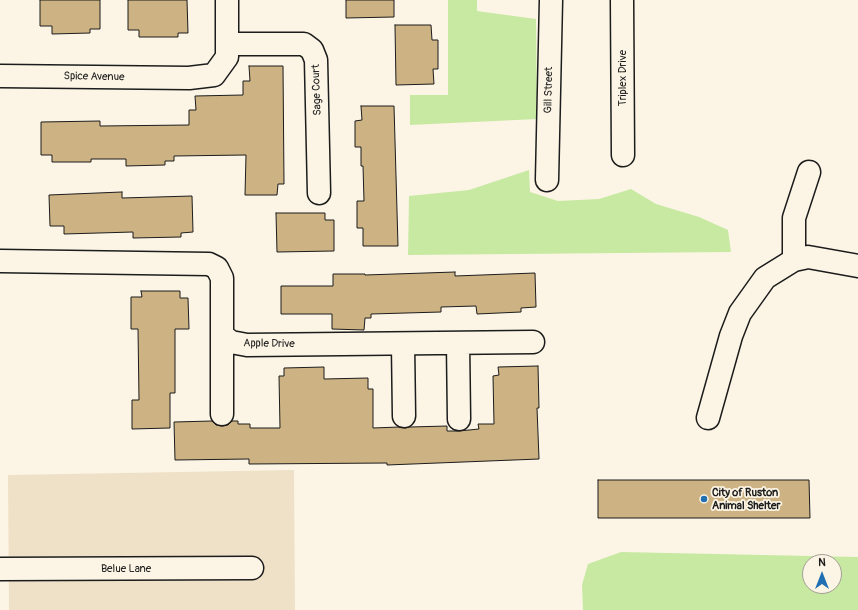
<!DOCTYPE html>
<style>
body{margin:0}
#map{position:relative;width:858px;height:610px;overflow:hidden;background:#fcf5e5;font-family:Pangolin,sans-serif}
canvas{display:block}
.north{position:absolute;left:802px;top:554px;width:40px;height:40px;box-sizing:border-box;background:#fcf5e5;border:1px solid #a29e95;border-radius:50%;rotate:0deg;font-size:11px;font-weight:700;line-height:16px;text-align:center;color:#1c1c1c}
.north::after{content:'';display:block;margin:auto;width:14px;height:18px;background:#1f6fb2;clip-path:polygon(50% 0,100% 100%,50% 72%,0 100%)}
</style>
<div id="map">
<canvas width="858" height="610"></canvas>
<div class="north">N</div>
</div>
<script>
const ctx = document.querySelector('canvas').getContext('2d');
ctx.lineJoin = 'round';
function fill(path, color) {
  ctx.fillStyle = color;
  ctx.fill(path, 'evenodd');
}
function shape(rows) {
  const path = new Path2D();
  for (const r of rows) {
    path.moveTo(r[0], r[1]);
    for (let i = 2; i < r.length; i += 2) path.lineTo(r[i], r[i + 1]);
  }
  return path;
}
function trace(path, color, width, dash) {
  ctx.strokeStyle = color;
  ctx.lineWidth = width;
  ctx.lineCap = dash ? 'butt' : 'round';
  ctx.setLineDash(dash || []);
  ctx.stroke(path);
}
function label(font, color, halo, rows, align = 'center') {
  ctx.font = font + ' Pangolin,sans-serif';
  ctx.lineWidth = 3.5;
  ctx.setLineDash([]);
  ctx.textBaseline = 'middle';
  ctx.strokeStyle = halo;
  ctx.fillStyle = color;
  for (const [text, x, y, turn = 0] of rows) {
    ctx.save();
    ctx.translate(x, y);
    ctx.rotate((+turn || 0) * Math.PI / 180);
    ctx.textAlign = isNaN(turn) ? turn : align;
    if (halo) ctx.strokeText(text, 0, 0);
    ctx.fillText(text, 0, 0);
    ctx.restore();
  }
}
const built = shape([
 [294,470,295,610,9,610,8,475]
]);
const green = shape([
 [448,0,477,0,477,11,536,19,537,119,410,125,410,95,448,95],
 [529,170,530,192,558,201,599,199,631,189,656,204,699,217,728,230,731,252,408,255,409,196,469,190],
 [621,552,858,557,858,610,583,610,582,585,588,564],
 [810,562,834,562,834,586,810,586]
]);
const building = shape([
 [40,0,100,0,100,29,90,29,90,33,52,34,52,26,40,26,40,0],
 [128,0,187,0,188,33,178,33,178,37,139,37,139,30,128,30,128,0],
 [346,0,394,0,394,17,346,18,346,0],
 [395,25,431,25,432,40,438,40,438,69,433,69,434,84,396,85,395,25],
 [249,66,283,66,284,184,278,184,277,195,245,195,246,155,174,156,174,161,165,161,165,165,126,166,126,159,91,159,91,162,52,162,52,155,41,155,41,122,100,121,100,126,189,125,189,110,196,110,195,96,243,95,243,81,250,81,249,66],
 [361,106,394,106,398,246,363,246,363,228,357,228,357,201,364,201,363,166,361,166,361,147,355,147,355,121,362,120,361,106],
 [122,192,122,198,192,196,193,232,181,233,181,237,133,238,133,232,64,234,64,226,50,226,49,195,122,192],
 [276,213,325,213,325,220,334,220,334,251,277,252,276,213],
 [455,272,455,276,535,273,536,307,521,308,521,312,477,314,476,306,441,307,441,312,371,314,371,318,365,318,364,330,332,329,332,314,281,314,281,286,333,286,333,274,365,274,365,275,455,272],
 [141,291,180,291,180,298,188,298,189,329,175,329,175,393,170,393,170,428,132,429,132,400,139,400,138,329,131,329,131,297,142,297,141,291],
 [538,366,539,408,537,408,539,459,387,465,387,463,249,464,249,459,175,460,174,422,212,421,216,425,222,426,228,425,232,421,238,421,238,424,250,424,250,428,280,428,279,376,284,376,284,368,324,367,324,379,368,378,368,389,373,389,373,428,399,427,405,428,410,427,447,426,447,431,459,431,479,429,478,424,494,424,493,376,499,375,498,367,538,366],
 [598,480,809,480,810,518,598,518,598,480]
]);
const minor = shape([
 [622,0,623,155],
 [227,44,304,44,312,50,316,60,319,193],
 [0,76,189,78,214,75,227,57,227,0],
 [547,180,551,0],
 [794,260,808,257,858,266],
 [0,261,209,264,217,268,222,278,222,335,231,342,247,345,533,342],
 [222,335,222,414],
 [458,343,459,419],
 [403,344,404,416],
 [708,418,731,336,740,313,765,278,794,260,794,218,809,172],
 [0,569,252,568]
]);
const markers = [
 [704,499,4,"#1f6fb2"]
];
const streetNames = [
 ["Spice Avenue",94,77,1],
 ["Triplex Drive",623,78,-90],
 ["Sage Court",317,90,-92],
 ["Gill Street",549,90,-89],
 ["Apple Drive",269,344,1],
 ["Belue Lane",126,569]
];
const poiNames = [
 ["City of Ruston",712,493],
 ["Animal Shelter",712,506]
];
fill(built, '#eee1c8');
fill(green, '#c7e9a2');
fill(building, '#cdb283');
trace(building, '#1c1c1c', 1);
trace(minor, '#1c1c1c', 25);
trace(minor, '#fcf5e5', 22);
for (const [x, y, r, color] of markers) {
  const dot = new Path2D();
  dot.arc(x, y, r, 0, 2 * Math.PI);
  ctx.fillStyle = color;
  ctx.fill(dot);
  trace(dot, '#fcf5e5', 1.5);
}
label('11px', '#1c1c1c', '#fcf5e5', streetNames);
label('bold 11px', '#1c1c1c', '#fcf5e5', poiNames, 'left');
</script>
